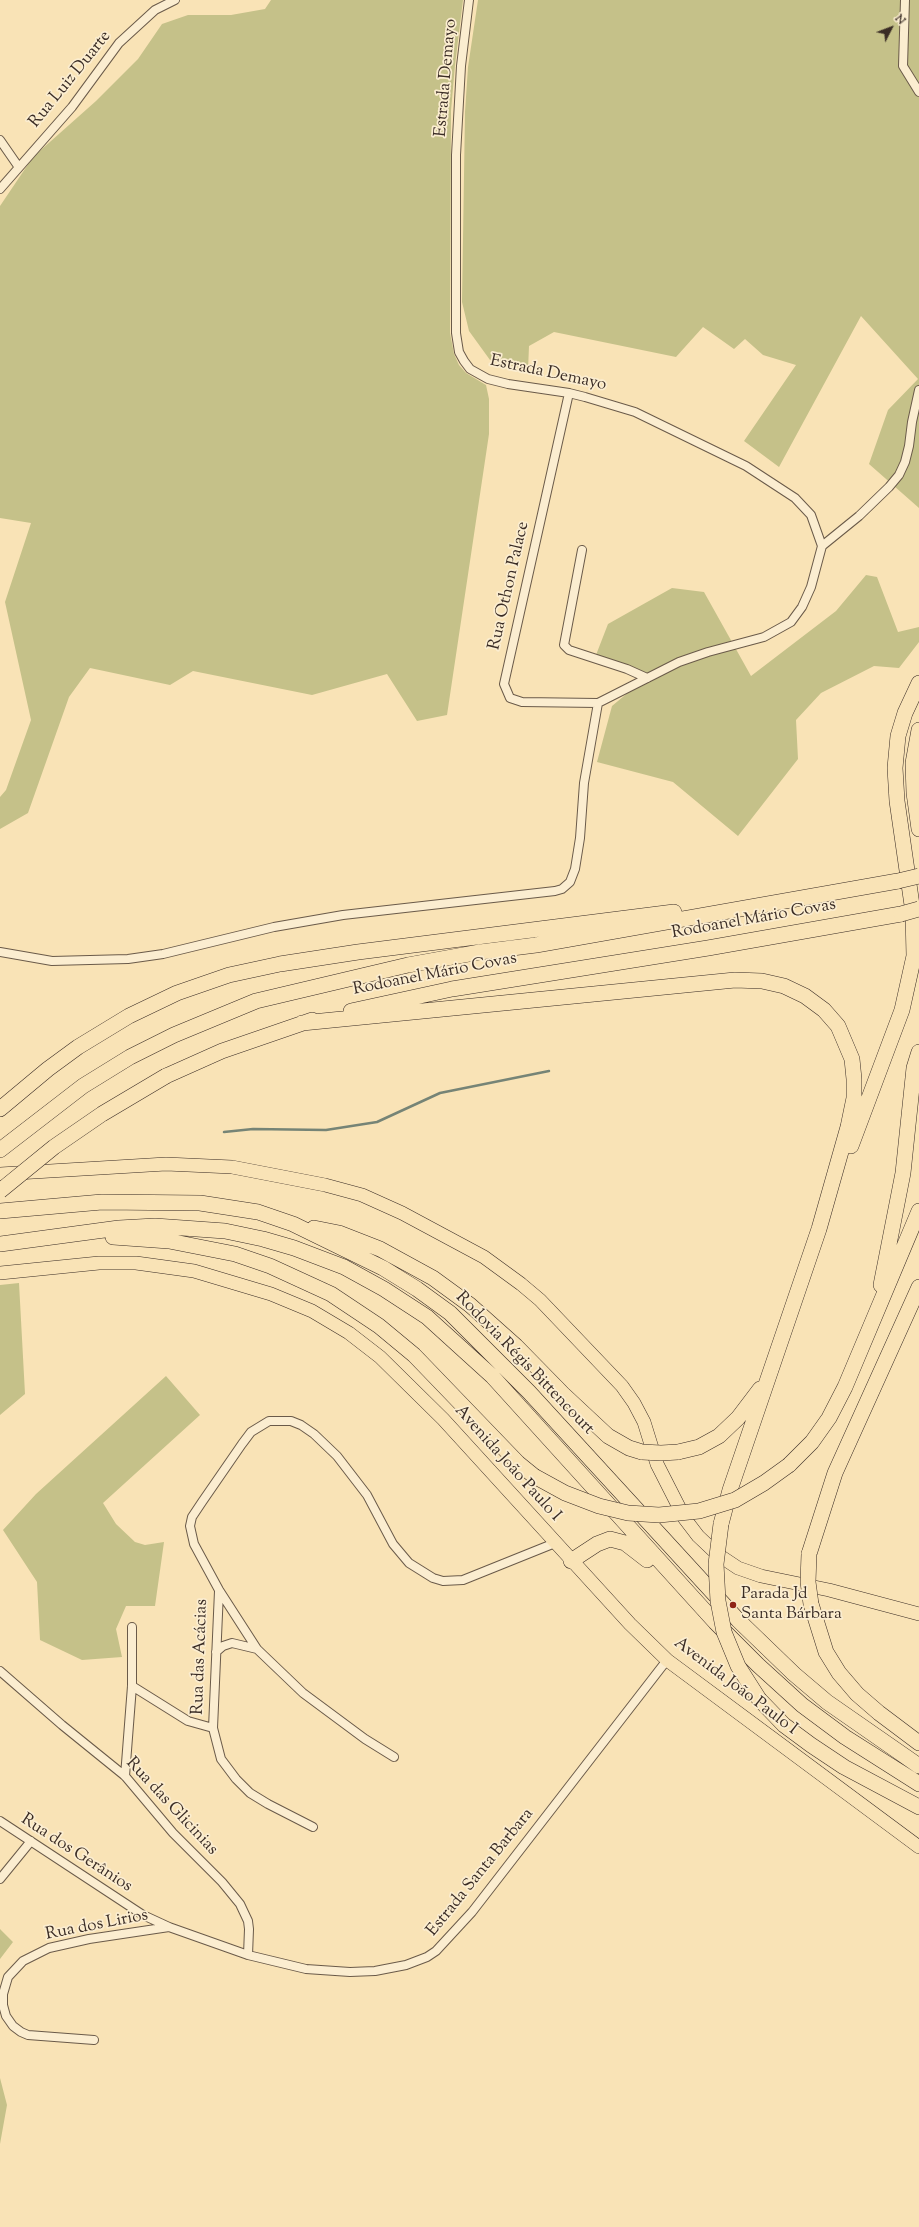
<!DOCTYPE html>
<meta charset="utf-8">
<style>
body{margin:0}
#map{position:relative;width:919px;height:2227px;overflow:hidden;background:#f9e3b6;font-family:"Sorts Mill Goudy",serif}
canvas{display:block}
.north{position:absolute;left:871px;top:8px;width:40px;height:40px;-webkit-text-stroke:3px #fbedd0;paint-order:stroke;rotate:48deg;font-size:11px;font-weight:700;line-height:16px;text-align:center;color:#3a2c25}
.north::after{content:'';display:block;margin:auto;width:14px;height:18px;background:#3a2c25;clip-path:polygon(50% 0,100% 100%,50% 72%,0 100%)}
</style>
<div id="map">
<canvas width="919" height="2227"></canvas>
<div class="north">N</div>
</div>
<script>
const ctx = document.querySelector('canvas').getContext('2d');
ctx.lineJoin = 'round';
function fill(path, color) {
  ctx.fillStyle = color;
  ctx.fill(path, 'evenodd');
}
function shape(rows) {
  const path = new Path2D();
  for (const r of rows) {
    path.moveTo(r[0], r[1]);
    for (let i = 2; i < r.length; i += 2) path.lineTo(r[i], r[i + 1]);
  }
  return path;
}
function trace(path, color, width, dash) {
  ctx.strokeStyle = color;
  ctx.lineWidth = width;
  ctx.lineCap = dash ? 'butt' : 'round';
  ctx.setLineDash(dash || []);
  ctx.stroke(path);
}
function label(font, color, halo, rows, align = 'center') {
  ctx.font = font + ' "Sorts Mill Goudy",serif';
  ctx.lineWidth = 3.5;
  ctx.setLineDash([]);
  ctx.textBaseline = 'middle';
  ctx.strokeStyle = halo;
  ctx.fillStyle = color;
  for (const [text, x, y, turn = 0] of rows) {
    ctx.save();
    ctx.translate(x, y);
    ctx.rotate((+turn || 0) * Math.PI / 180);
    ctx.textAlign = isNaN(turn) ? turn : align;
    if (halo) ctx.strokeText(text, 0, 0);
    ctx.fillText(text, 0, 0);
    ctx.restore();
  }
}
const green = shape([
 [271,0,463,0,455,65,451,111,450,333,454,354,459,365,466,373,486,385,489,399,489,434,447,715,417,721,387,674,312,695,193,671,170,685,90,668,69,697,28,813,0,829,0,797,6,790,31,720,5,602,31,523,0,518,0,206,33,157,96,101,138,59,162,24,188,15,231,15,265,9],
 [478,0,919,0,919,508,869,464,888,410,918,379,861,316,779,467,744,441,796,365,763,355,745,339,734,349,703,327,676,357,554,332,529,346,528,370,490,360,469,331,462,302,465,112,468,67],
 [866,575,877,577,898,632,919,627,919,642,899,668,874,666,821,693,796,720,798,759,738,836,673,782,597,762,612,706,642,681,632,667,596,655,608,624,672,588,704,592,751,676,836,611],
 [19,1283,25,1394,0,1415,0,1285],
 [166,1376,200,1415,103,1503,116,1524,135,1542,145,1545,164,1542,155,1606,126,1606,116,1629,122,1657,82,1660,40,1640,37,1582,3,1530,36,1494],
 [0,1929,13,1942,0,1959],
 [0,2078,7,2105,0,2144]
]);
const stream = shape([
 [224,1132,253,1129,326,1130,377,1122,440,1093,549,1071]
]);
const minor = shape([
 [469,0,461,66,456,155,456,333,459,352,464,361,470,369,488,379,508,384,569,393,585,397,635,412,746,466,795,498,811,515,822,546,811,587,802,607,791,622,764,637,708,652,679,662,598,703,522,702,510,698,504,684,569,393],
 [905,0,903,66,919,92],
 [0,140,18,166],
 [0,189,72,107,119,43,155,10,175,0],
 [822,546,859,516,889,487,899,475,905,462,909,446,912,422,919,390],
 [582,550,564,645,569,650,627,669,647,678],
 [0,952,52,961,128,959,163,954,274,927,343,915,555,891,562,889,570,882,575,869,580,838,584,783,598,703],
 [257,1649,219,1590,194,1544,190,1526,192,1517,202,1502,242,1444,251,1432,269,1421,291,1421,301,1425,314,1434,337,1456,367,1495,393,1544,409,1563,433,1578,443,1581,463,1580,555,1543],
 [216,1652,223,1646,232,1643,257,1649,303,1693,365,1739,394,1757],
 [0,1671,62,1725,125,1776,173,1833,222,1882,240,1904,248,1921,249,1929,248,1955],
 [132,1686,188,1721,213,1728,219,1591],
 [213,1728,221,1759,236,1779,250,1793,268,1804,313,1827],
 [125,1776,132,1686,132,1627],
 [0,1821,143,1915,169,1927,248,1955,306,1969,350,1972,375,1971,406,1965,427,1957,436,1951,472,1912,667,1660],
 [0,1879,31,1841],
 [94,2040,28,2035,21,2032,13,2026,6,2016,3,2005,3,1994,8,1977,23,1961,49,1948,89,1939,169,1927]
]);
const primary = shape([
 [0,1174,166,1164,232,1167,325,1185,362,1195,402,1213,484,1257,521,1284,540,1300,622,1386,634,1403,644,1422,657,1464,685,1519,698,1536,717,1554,738,1568,761,1576,829,1590,919,1614],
 [0,1273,99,1263,136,1263,194,1271,271,1294,312,1311,349,1333,380,1357,443,1419,630,1624,667,1660,919,1847]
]);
const motorway = shape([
 [919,730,913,763,914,793,919,829],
 [351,1011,452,989,708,948,901,914],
 [302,1023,735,980,762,981,784,986,805,996,824,1010,838,1026,852,1059,854,1079,854,1098,848,1127,819,1229,730,1490,721,1524],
 [166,1076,222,1051,312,1020],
 [0,1109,48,1069,78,1047,129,1016,177,993,229,975,280,964,358,952,674,912],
 [851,1146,902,1010,914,956,913,912,897,801,895,768,898,736,905,713,919,683],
 [0,1150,83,1086,130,1057,174,1035,256,1001,408,965,480,952,536,945,898,881],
 [0,1211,102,1202,200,1203,258,1212,293,1224,383,1268,417,1289,450,1313,529,1392,738,1620,794,1674,827,1702,919,1766],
 [314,1228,339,1233,380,1249,433,1278,470,1305,516,1346,563,1394,608,1436,629,1448,642,1452],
 [113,1237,169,1241,235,1254,270,1266,331,1294,379,1326,414,1355,518,1463,534,1476],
 [0,1244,119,1228,155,1226,225,1231,263,1239,294,1248,344,1267,384,1289,427,1317,492,1376,715,1622,758,1665,802,1705,845,1737,919,1784],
 [881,1285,903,1173,914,1068,919,1052],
 [678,1452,699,1447,719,1436,738,1418,760,1389],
 [789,1465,812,1442,829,1418,845,1387,919,1211],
 [809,1554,835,1473,919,1287],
 [571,1561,597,1544,610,1539,625,1543,647,1560],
 [811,1604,826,1652,839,1673,857,1694,879,1713,919,1743],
 [759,1699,784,1725,811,1745,844,1767,919,1807]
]);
const motorwayBridge = shape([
 [898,881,919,876],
 [901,914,919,909],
 [0,1191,54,1147,102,1114,166,1076],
 [642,1452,661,1453,678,1452],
 [534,1476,565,1493,599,1506,628,1513,659,1515,699,1511,735,1500,764,1483,789,1465],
 [721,1524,716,1564,718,1601,724,1632,738,1666,759,1699],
 [809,1554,808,1582,811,1604]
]);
const markers = [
 [733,1605,4,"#8f2418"]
];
const streetNames = [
 ["Estrada Demayo",447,78,-85],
 ["Rua Luiz Duarte",71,80,-51],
 ["Estrada Demayo",548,374,12],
 ["Rua Othon Palace",510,586,-77],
 ["Rodoanel Mário Covas",754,920,-10],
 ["Rodoanel Mário Covas",435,975,-11],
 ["Rodovia Régis Bittencourt",524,1364,46],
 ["Avenida João Paulo I",507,1464,48],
 ["Rua das Acácias",201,1657,-88],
 ["Avenida João Paulo I",735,1687,37],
 ["Rua das Glicinias",171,1807,47],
 ["Rua dos Gerânios",76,1854,33],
 ["Estrada Santa Barbara",481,1873,-51],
 ["Rua dos Lirios",97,1926,-11]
];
const poiNames = [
 ["Parada Jd",741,1595],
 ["Santa Bárbara",741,1615]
];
fill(green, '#c5c189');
trace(stream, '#768476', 2.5);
trace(minor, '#6a5a49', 10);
trace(primary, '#3a2c25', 14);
trace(motorway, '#3a2c25', 16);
trace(minor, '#fbedd0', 8);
trace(primary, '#f9e3b6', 13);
trace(motorway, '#f9e3b6', 15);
trace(motorwayBridge, '#3a2c25', 16, []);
trace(motorwayBridge, '#f9e3b6', 15);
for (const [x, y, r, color] of markers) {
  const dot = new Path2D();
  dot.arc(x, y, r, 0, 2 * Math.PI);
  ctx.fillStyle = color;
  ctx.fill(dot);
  trace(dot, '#fbedd0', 1.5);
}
label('17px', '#3a2c25', '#fbedd0', streetNames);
label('17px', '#3a2c25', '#fbedd0', poiNames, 'left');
</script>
